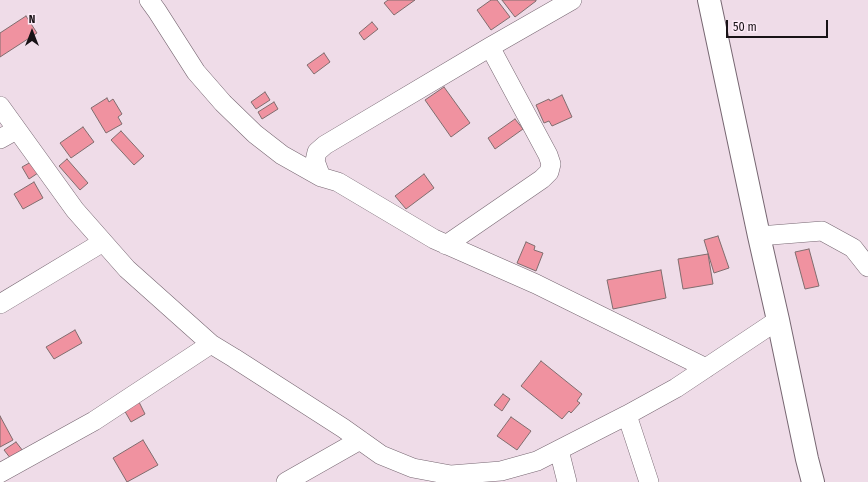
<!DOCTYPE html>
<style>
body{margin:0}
#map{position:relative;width:868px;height:482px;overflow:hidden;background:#efdce8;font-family:"Fira Sans Condensed",sans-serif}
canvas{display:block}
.north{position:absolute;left:12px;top:12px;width:40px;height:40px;-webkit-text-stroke:3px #fceaf6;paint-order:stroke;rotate:0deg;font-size:11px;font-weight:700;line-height:16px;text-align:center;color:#181216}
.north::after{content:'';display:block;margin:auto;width:14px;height:18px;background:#181216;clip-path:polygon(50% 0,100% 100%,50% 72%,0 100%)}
.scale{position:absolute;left:726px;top:20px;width:102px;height:18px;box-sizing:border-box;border:2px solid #181216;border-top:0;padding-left:5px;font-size:12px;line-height:14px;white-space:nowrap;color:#181216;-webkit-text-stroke:3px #fceaf6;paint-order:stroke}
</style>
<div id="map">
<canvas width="868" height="482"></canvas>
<div class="north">N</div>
<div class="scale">50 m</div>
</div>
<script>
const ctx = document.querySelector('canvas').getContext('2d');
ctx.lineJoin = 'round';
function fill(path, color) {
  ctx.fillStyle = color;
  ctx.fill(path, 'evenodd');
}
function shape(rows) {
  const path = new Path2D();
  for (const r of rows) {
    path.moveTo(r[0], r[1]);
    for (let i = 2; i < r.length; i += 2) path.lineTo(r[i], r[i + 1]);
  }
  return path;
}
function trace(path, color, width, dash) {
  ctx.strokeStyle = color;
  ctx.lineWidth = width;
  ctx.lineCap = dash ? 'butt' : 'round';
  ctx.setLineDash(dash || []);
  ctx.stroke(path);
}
const building = shape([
 [388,0,415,0,394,15,384,3,388,0],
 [491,0,497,0,510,17,491,30,477,10,491,0],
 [502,0,536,0,536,1,515,17,502,0],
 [26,16,37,33,0,57,0,33,26,16],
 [372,22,378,29,364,40,359,33,372,22],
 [324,53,330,62,314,74,307,65,324,53],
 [444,87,470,123,451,137,425,100,444,87],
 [265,92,270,100,256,109,251,102,265,92],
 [562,95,572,117,552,126,549,121,544,123,536,105,549,99,550,101,562,95],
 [107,98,109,102,113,99,122,114,118,117,122,124,106,133,91,108,107,98],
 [274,102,278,109,262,119,258,112,274,102],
 [515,119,523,129,495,149,488,138,515,119],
 [83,127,94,142,71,158,60,143,83,127],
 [121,131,144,156,134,165,111,140,121,131],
 [67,159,88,183,80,190,59,166,67,159],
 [31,162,38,173,29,179,22,167,31,162],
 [424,174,434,188,406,209,395,196,424,174],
 [34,182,43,198,23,209,14,194,34,182],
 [718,236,729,268,714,273,704,240,718,236],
 [526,242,535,246,534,250,543,253,536,271,517,263,526,242],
 [809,249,819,286,805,289,795,252,809,249],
 [708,254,713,284,683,289,678,259,708,254],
 [661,270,666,298,613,309,607,280,661,270],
 [75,330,82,343,54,359,46,347,75,330],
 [541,361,582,394,577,401,580,403,571,413,569,411,562,419,521,386,541,361],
 [503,394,510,399,502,411,494,405,503,394],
 [138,400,145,414,131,422,123,408,138,400],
 [0,416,13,440,0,447,0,416],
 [511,417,531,431,517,450,497,436,511,417],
 [143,440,158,465,127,482,113,458,143,440],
 [16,442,23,451,11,459,4,450,16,442]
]);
const minor = shape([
 [149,0,157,11,196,72,223,103,255,134,282,155,321,177],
 [572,0,490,47,325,145,317,152,315,161,321,177,338,182,434,239,536,284,706,368],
 [0,106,75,210,127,269,211,344,234,358,343,428,381,455,413,468,451,475,501,471,537,461,627,415,676,388,778,320],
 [0,139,16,130],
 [759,236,822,231,853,248,868,267],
 [446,245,542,179,549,172,551,164,548,155,490,47],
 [0,304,103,242],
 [627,415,649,482],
 [559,450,567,482],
 [0,473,94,421,211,344],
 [286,482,360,440]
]);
const major = shape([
 [709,0,759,236,778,320,807,459,813,482]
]);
fill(building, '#f092a0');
trace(building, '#806c6e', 1);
trace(minor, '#776772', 20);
trace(major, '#776772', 24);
trace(minor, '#fff', 19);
trace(major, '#fff', 22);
</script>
